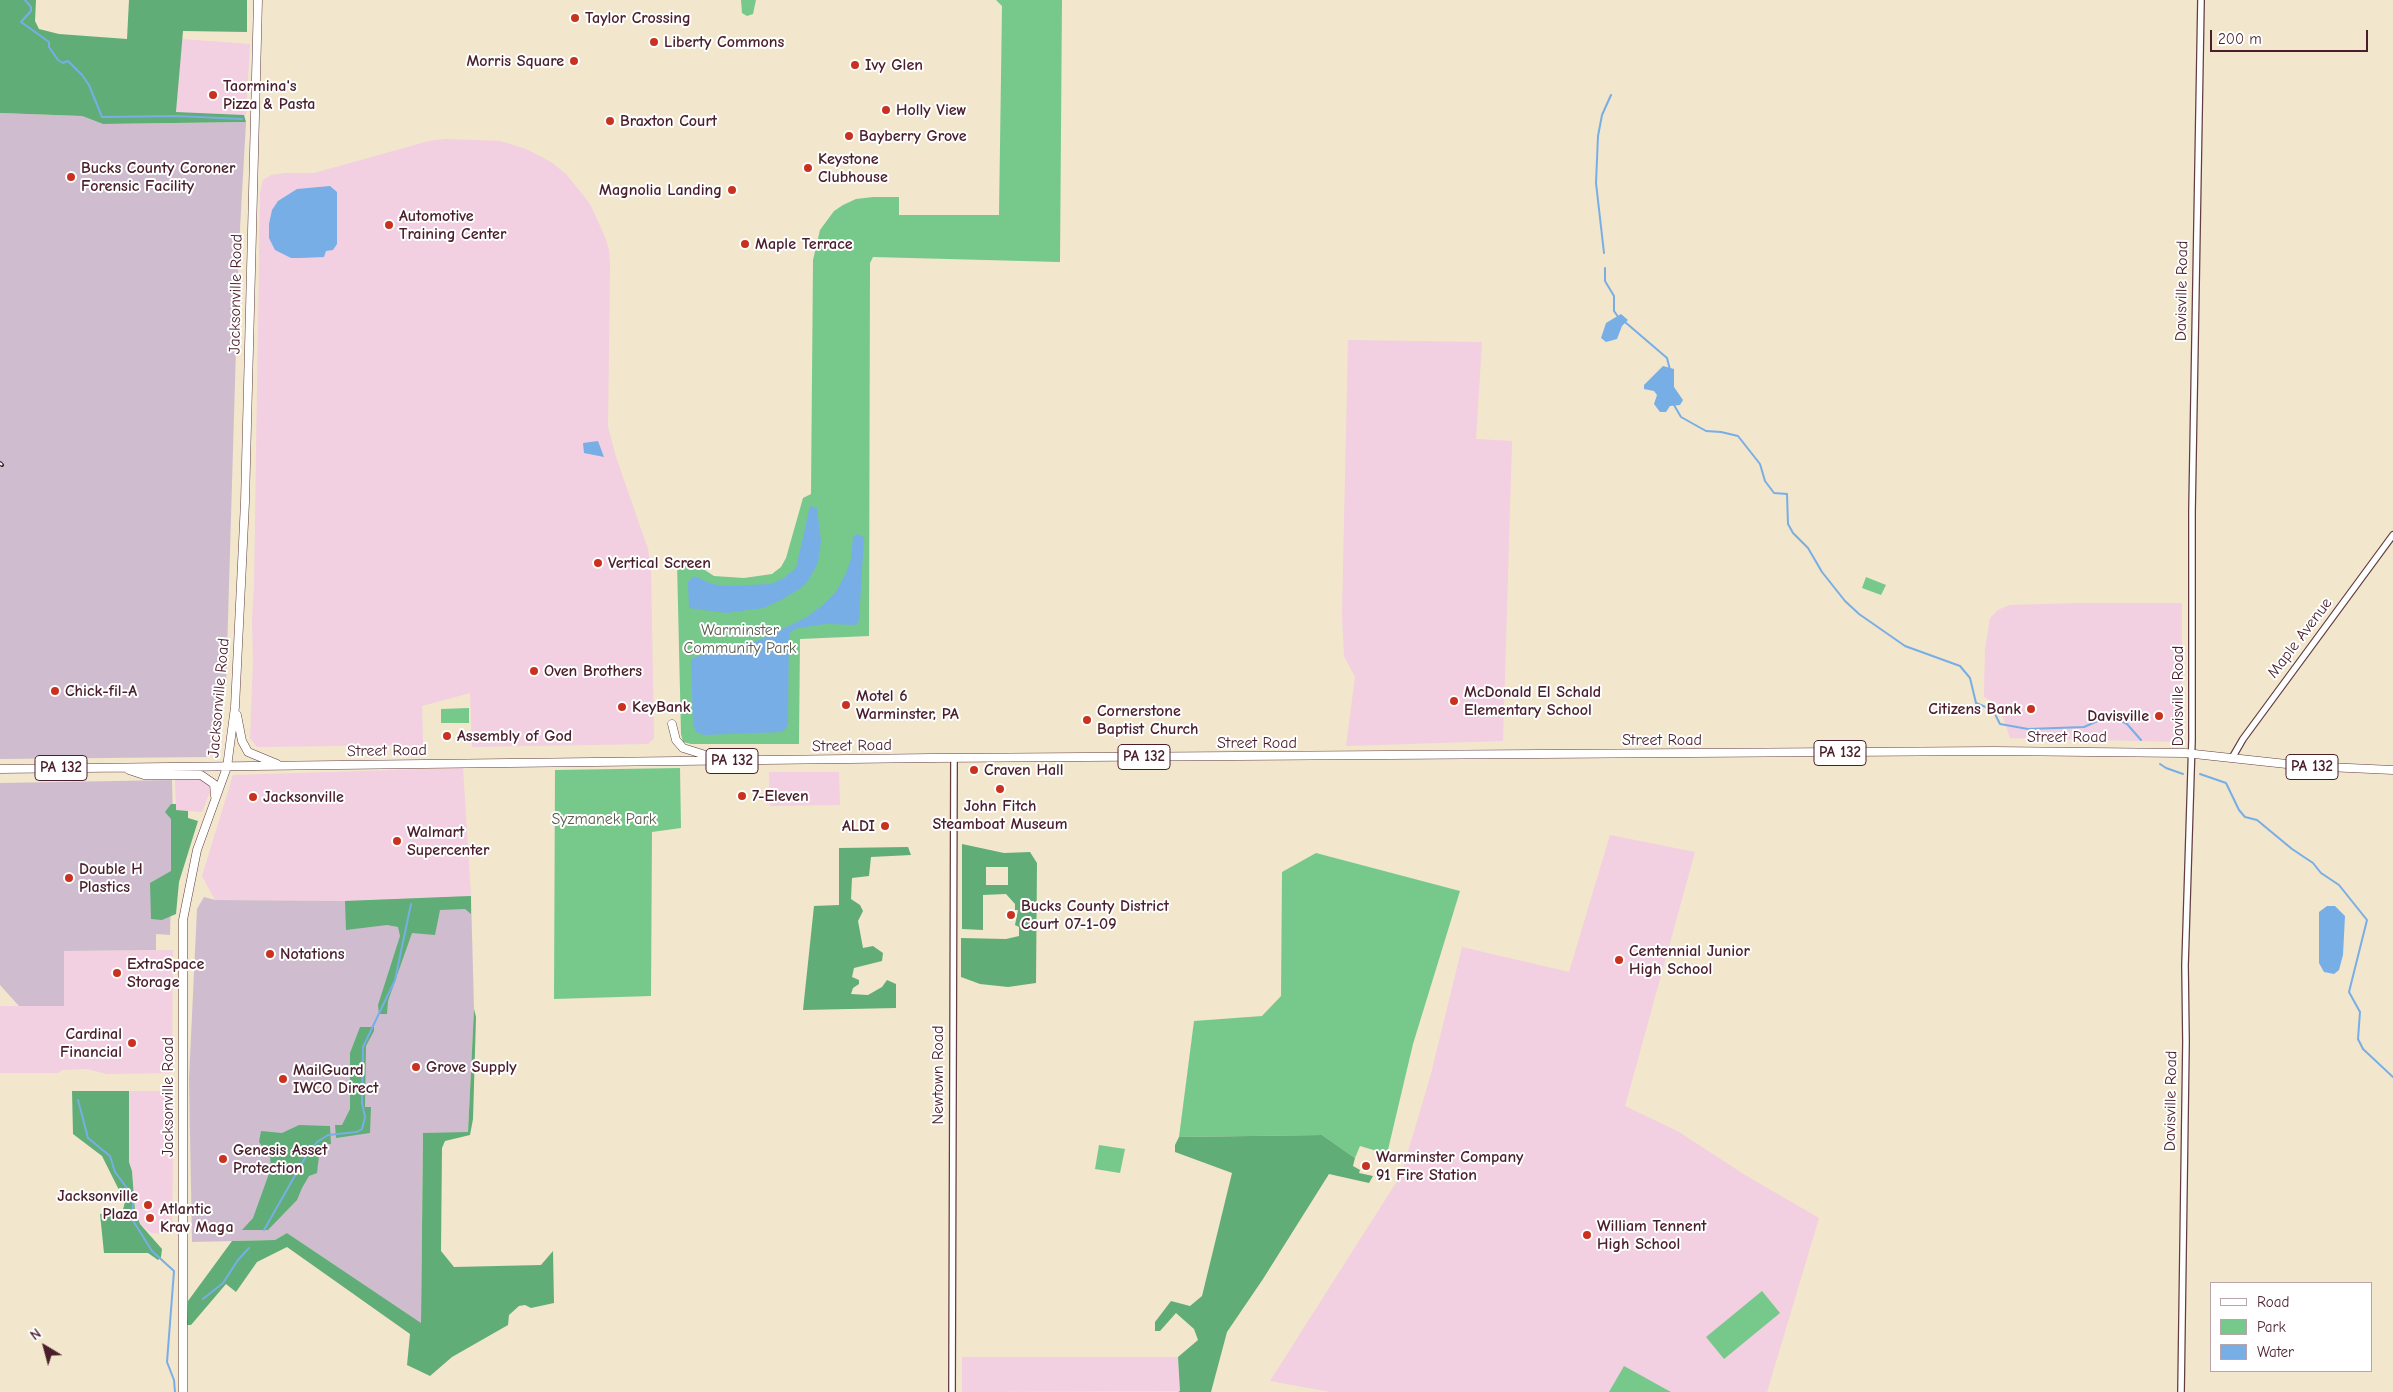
<!DOCTYPE html>
<style>
body{margin:0}
#map{position:relative;width:2393px;height:1392px;overflow:hidden;background:#f2e6cc;font-family:"Comic Neue",sans-serif}
canvas{display:block}
.legend{position:absolute;left:2210px;top:1282px;width:162px;height:90px;box-sizing:border-box;background:#fff;border:1px solid #b7a5aa;margin:0;padding:6px 9px;list-style:none;font-size:15px;color:#4a1f2b}
.legend li{display:flex;align-items:center;gap:10px;height:25px}
.legend b{width:25px;border:1px solid #b7a5aa}
.north{position:absolute;left:20px;top:1322px;width:50px;height:50px;-webkit-text-stroke:4px #fff;paint-order:stroke;rotate:323deg;font-size:14px;font-weight:700;line-height:20px;text-align:center;color:#4a1f2b}
.north::after{content:'';display:block;margin:auto;width:18px;height:22px;background:#4a1f2b;clip-path:polygon(50% 0,100% 100%,50% 72%,0 100%)}
.scale{position:absolute;left:2210px;top:30px;width:158px;height:22px;box-sizing:border-box;border:2px solid #4a1f2b;border-top:0;padding-left:6px;font-size:15px;line-height:18px;white-space:nowrap;color:#4a1f2b;-webkit-text-stroke:4px #fff;paint-order:stroke}
</style>
<div id="map">
<canvas width="2393" height="1392"></canvas>
<ul class="legend">
<li><b style="height:6px;background:#fff"></b>Road</li>
<li><b style="height:14px;background:#77c98b"></b>Park</li>
<li><b style="height:14px;background:#78aee6"></b>Water</li>
</ul>
<div class="north">N</div>
<div class="scale">200 m</div>
</div>
<script>
const ctx = document.querySelector('canvas').getContext('2d');
ctx.lineJoin = 'round';
function fill(path, color) {
  ctx.fillStyle = color;
  ctx.fill(path, 'evenodd');
}
function shape(rows) {
  const path = new Path2D();
  for (const r of rows) {
    path.moveTo(r[0], r[1]);
    for (let i = 2; i < r.length; i += 2) path.lineTo(r[i], r[i + 1]);
  }
  return path;
}
function trace(path, color, width, dash) {
  ctx.strokeStyle = color;
  ctx.lineWidth = width;
  ctx.lineCap = dash ? 'butt' : 'round';
  ctx.setLineDash(dash || []);
  ctx.stroke(path);
}
function label(font, color, halo, rows, align = 'center') {
  ctx.font = font + ' "Comic Neue",sans-serif';
  ctx.lineWidth = 4;
  ctx.setLineDash([]);
  ctx.textBaseline = 'middle';
  ctx.strokeStyle = halo;
  ctx.fillStyle = color;
  for (const [text, x, y, turn = 0] of rows) {
    ctx.save();
    ctx.translate(x, y);
    ctx.rotate((+turn || 0) * Math.PI / 180);
    ctx.textAlign = isNaN(turn) ? turn : align;
    if (halo) ctx.strokeText(text, 0, 0);
    ctx.fillText(text, 0, 0);
    ctx.restore();
  }
}
const built = shape([
 [181,39,250,44,246,115,176,113],
 [445,139,500,141,526,149,551,162,566,174,590,204,605,237,609,250,610,265,608,427,616,457,648,549,651,568,654,738,648,744,472,747,470,693,422,706,423,745,257,747,250,738,253,662,252,619,254,587,260,193,263,180,271,175,285,173,314,173,429,141],
 [1348,340,1482,342,1476,439,1512,441,1503,741,1346,746,1355,677,1344,656,1342,615],
 [2082,603,2182,603,2182,742,2010,738,2004,720,1997,708,1992,701,1984,697,1985,649,1990,618,1998,610,2010,605],
 [463,768,471,896,345,901,215,900,202,876,233,775],
 [769,772,839,772,840,805,770,806],
 [175,776,199,776,211,784,211,789,202,812,176,810],
 [1610,835,1695,852,1625,1106,1679,1132,1745,1175,1819,1218,1767,1392,1331,1392,1270,1381,1401,1175,1431,1074,1462,947,1569,972],
 [173,950,172,1073,107,1074,87,1069,62,1070,58,1073,0,1073,0,1006,64,1006,63,951],
 [129,1091,174,1091,172,1234,151,1233,140,1224,135,1211,132,1171,129,1162],
 [962,1357,1178,1357,1180,1391,962,1392]
]);
const industrial = shape([
 [0,113,82,116,103,124,246,122,239,247,226,686,219,696,215,752,209,757,0,759],
 [172,780,173,817,170,935,156,934,156,950,64,951,64,1006,19,1006,0,985,0,783],
 [471,896,474,1009,468,1133,423,1133,421,1324,287,1233,275,1240,192,1242,189,1079,197,909,204,897,215,900,345,901]
]);
const green = shape([
 [741,0,756,0,753,14,747,16,742,13],
 [996,0,1062,0,1060,262,873,257,870,263,869,636,800,639,799,744,691,744,683,742,681,734,677,562,688,559,714,576,744,578,772,574,781,567,786,558,803,498,811,494,813,260,820,230,834,211,843,205,856,199,873,197,899,197,899,215,999,215,1002,6],
 [1866,577,1886,585,1881,595,1862,588],
 [469,708,469,723,441,723,441,709],
 [680,768,681,828,652,832,651,996,554,999,555,770],
 [1316,853,1460,891,1413,1044,1387,1154,1360,1146,1355,1158,1322,1135,1179,1137,1194,1021,1262,1016,1281,996,1282,872],
 [1099,1145,1125,1149,1120,1173,1095,1169],
 [1762,1291,1780,1313,1724,1359,1706,1337],
 [1624,1366,1671,1392,1609,1392]
]);
const forest = shape([
 [0,0,36,0,35,21,39,29,59,34,127,39,129,0,247,0,247,32,183,31,176,112,244,115,246,122,103,124,82,116,0,113],
 [171,804,176,804,176,810,188,811,188,818,198,821,179,882,176,914,162,920,151,919,150,883,171,871,171,819,165,812],
 [962,844,1004,853,1030,852,1037,863,1036,983,1008,987,980,984,961,977,961,938,1006,939,1019,936,1019,927,1015,925,1018,910,1015,910,1015,904,1006,894,983,895,983,930,962,929],
 [1008,867,1008,885,986,885,986,867],
 [908,847,911,855,871,857,869,876,852,878,851,899,860,905,863,911,858,921,863,948,873,946,883,953,882,961,854,968,852,977,859,980,859,984,853,988,851,994,868,995,882,987,887,980,896,984,896,1008,803,1010,814,906,839,905,839,848],
 [471,896,471,914,465,909,440,910,435,935,412,933,388,1001,387,1014,379,1014,378,1005,400,936,398,927,387,925,346,930,345,901],
 [474,1009,476,1017,473,1119,470,1135,445,1141,442,1148,441,1251,454,1267,541,1265,553,1251,554,1303,531,1308,525,1305,519,1306,509,1315,508,1325,452,1357,430,1376,407,1365,410,1334,287,1247,257,1262,236,1292,226,1284,191,1325,187,1325,188,1301,232,1241,275,1240,287,1233,421,1323,423,1133,468,1132],
 [360,1027,374,1027,374,1031,366,1046,365,1107,371,1107,370,1133,336,1138,335,1125,342,1125,350,1109,350,1053],
 [72,1091,129,1091,129,1162,132,1171,135,1211,140,1224,162,1249,161,1257,158,1260,148,1253,104,1253,100,1214,122,1213,125,1202,102,1156,73,1134],
 [299,1125,330,1126,331,1144,327,1144,319,1156,317,1173,309,1176,302,1188,297,1200,268,1230,242,1230,253,1218,271,1168,270,1157,259,1142,261,1131,282,1133],
 [1322,1135,1355,1158,1353,1166,1360,1170,1359,1173,1373,1176,1369,1183,1329,1174,1263,1279,1227,1332,1211,1392,1178,1392,1180,1391,1178,1357,1198,1340,1194,1329,1176,1313,1160,1331,1155,1331,1155,1322,1171,1301,1190,1306,1202,1296,1232,1173,1175,1152,1175,1145,1179,1137]
]);
const water = shape([
 [330,186,337,192,337,244,333,250,326,251,324,257,300,258,291,258,275,250,269,238,269,224,272,210,278,201,297,189],
 [1621,314,1628,320,1622,326,1617,339,1606,342,1601,338,1606,323],
 [1663,366,1674,369,1674,387,1683,400,1680,405,1670,406,1666,412,1660,412,1654,404,1657,395,1654,391,1644,389,1644,385],
 [598,441,604,457,584,453,583,443],
 [810,506,817,508,821,542,818,563,808,581,801,588,783,599,764,608,726,613,689,608,688,582,694,576,712,584,728,586,771,584,784,578,796,568],
 [857,534,864,537,859,621,856,625,825,624,794,629,789,634,788,725,783,732,705,735,697,733,693,725,691,659,719,648,754,642,768,636,807,617,824,604,836,592,846,573,851,559,853,537],
 [2327,906,2335,906,2345,916,2343,955,2339,970,2334,974,2324,972,2319,963,2319,912]
]);
const stream = shape([
 [25,0,31,7,31,11,21,22,49,42,49,47,58,60,63,63,68,61,82,75,89,85,102,117,176,116,242,119],
 [1604,253,1596,183,1598,136,1602,115,1611,95],
 [1605,268,1605,281,1614,296,1614,311,1619,318],
 [1625,322,1667,358,1670,370],
 [1674,405,1681,417,1706,431,1721,432,1738,436,1760,464,1765,481,1774,493,1787,494,1788,524,1793,533,1808,548,1822,572,1845,601,1859,614,1905,646,1960,666,1970,678,1976,703,1993,710,2000,724,2028,729,2084,727,2100,720,2104,715,2107,714,2110,716],
 [2123,722,2127,724,2141,740],
 [2160,764,2166,768,2183,774],
 [2200,774,2226,783,2239,810,2245,817,2257,820,2292,849,2313,863,2321,873,2339,885,2367,920,2349,992,2360,1012,2358,1039,2363,1049,2393,1077],
 [78,1100,88,1138,110,1156,115,1172,127,1188,133,1201,132,1219,152,1251,174,1271,167,1362,174,1380,175,1392],
 [264,1230,305,1158,317,1142,328,1135,357,1132,362,1129,365,1117,362,1103,363,1047,395,980,411,904],
 [203,1299,223,1283,238,1260,249,1248]
]);
const minor = shape([
 [2232,758,2243,739,2393,535],
 [952,1392,954,758],
 [2181,1392,2186,1042,2185,965,2192,740,2192,511,2201,0]
]);
const major = shape([
 [237,715,242,741,248,752,277,764],
 [672,724,676,740,683,748,715,758],
 [0,769,933,758,1994,751,2185,753,2305,766,2393,770],
 [129,770,144,775,201,775,214,784,215,796],
 [183,1392,183,920,197,850,227,767,235,707,245,502,258,0]
]);
const rail = shape([
 [0,463,2,465]
]);
const markers = [
 [575,18,5,"#c8321e"],
 [654,42,5,"#c8321e"],
 [574,61,5,"#c8321e"],
 [855,65,5,"#c8321e"],
 [213,95,5,"#c8321e"],
 [886,110,5,"#c8321e"],
 [610,121,5,"#c8321e"],
 [849,136,5,"#c8321e"],
 [808,168,5,"#c8321e"],
 [71,177,5,"#c8321e"],
 [732,190,5,"#c8321e"],
 [389,225,5,"#c8321e"],
 [745,244,5,"#c8321e"],
 [598,563,5,"#c8321e"],
 [534,671,5,"#c8321e"],
 [55,691,5,"#c8321e"],
 [1454,701,5,"#c8321e"],
 [846,705,5,"#c8321e"],
 [622,707,5,"#c8321e"],
 [2031,709,5,"#c8321e"],
 [2159,716,5,"#c8321e"],
 [1087,720,5,"#c8321e"],
 [447,736,5,"#c8321e"],
 [974,770,5,"#c8321e"],
 [1000,789,5,"#c8321e"],
 [742,796,5,"#c8321e"],
 [253,797,5,"#c8321e"],
 [885,826,5,"#c8321e"],
 [397,841,5,"#c8321e"],
 [69,878,5,"#c8321e"],
 [1011,915,5,"#c8321e"],
 [270,954,5,"#c8321e"],
 [1619,960,5,"#c8321e"],
 [117,973,5,"#c8321e"],
 [132,1043,5,"#c8321e"],
 [416,1067,5,"#c8321e"],
 [283,1079,5,"#c8321e"],
 [223,1159,5,"#c8321e"],
 [1366,1166,5,"#c8321e"],
 [148,1205,5,"#c8321e"],
 [150,1218,5,"#c8321e"],
 [1587,1235,5,"#c8321e"]
];
const shields = [
 [1840,753,52],
 [1144,757,52],
 [732,761,52],
 [2312,767,52],
 [61,768,52]
];
const shieldNames = [
 ["PA 132",1840,753],
 ["PA 132",1144,757],
 ["PA 132",732,761],
 ["PA 132",2312,767],
 ["PA 132",61,768]
];
const poiNames = [
 ["Taylor Crossing",585,18],
 ["Liberty Commons",664,42],
 ["Morris Square",564,61,"right"],
 ["Ivy Glen",865,65],
 ["Taormina's",223,86],
 ["Pizza & Pasta",223,104],
 ["Holly View",896,110],
 ["Braxton Court",620,121],
 ["Bayberry Grove",859,136],
 ["Keystone",818,159],
 ["Clubhouse",818,177],
 ["Bucks County Coroner",81,168],
 ["Forensic Facility",81,186],
 ["Magnolia Landing",722,190,"right"],
 ["Automotive",399,216],
 ["Training Center",399,234],
 ["Maple Terrace",755,244],
 ["Vertical Screen",608,563],
 ["Oven Brothers",544,671],
 ["Chick-fil-A",65,691],
 ["McDonald El Schald",1464,692],
 ["Elementary School",1464,710],
 ["Motel 6",856,696],
 ["Warminster, PA",856,714],
 ["KeyBank",632,707],
 ["Citizens Bank",2021,709,"right"],
 ["Cornerstone",1097,711],
 ["Baptist Church",1097,729],
 ["Davisville",2149,716,"right"],
 ["Assembly of God",457,736],
 ["Craven Hall",984,770],
 ["7-Eleven",752,796],
 ["Jacksonville",263,797],
 ["John Fitch",1000,806,"center"],
 ["Steamboat Museum",1000,824,"center"],
 ["ALDI",875,826,"right"],
 ["Walmart",407,832],
 ["Supercenter",407,850],
 ["Double H",79,869],
 ["Plastics",79,887],
 ["Bucks County District",1021,906],
 ["Court 07-1-09",1021,924],
 ["Centennial Junior",1629,951],
 ["High School",1629,969],
 ["Notations",280,954],
 ["ExtraSpace",127,964],
 ["Storage",127,982],
 ["Cardinal",122,1034,"right"],
 ["Financial",122,1052,"right"],
 ["Grove Supply",426,1067],
 ["MailGuard",293,1070],
 ["IWCO Direct",293,1088],
 ["Genesis Asset",233,1150],
 ["Protection",233,1168],
 ["Warminster Company",1376,1157],
 ["91 Fire Station",1376,1175],
 ["Jacksonville",138,1196,"right"],
 ["Plaza",138,1214,"right"],
 ["Atlantic",160,1209],
 ["Krav Maga",160,1227],
 ["William Tennent",1597,1226],
 ["High School",1597,1244]
];
const streetNames = [
 ["Davisville Road",2182,291,-89],
 ["Jacksonville Road",236,294,-89],
 ["Maple Avenue",2300,638,-53],
 ["Davisville Road",2178,696,-90],
 ["Jacksonville Road",219,698,-85],
 ["Street Road",2067,737],
 ["Street Road",1662,740],
 ["Street Road",1257,743],
 ["Street Road",852,746,-1],
 ["Street Road",387,751,-1],
 ["Newtown Road",938,1075,-90],
 ["Jacksonville Road",168,1097,-90],
 ["Davisville Road",2171,1101,-89]
];
const parkNames = [
 ["Warminster",740,630],
 ["Community Park",740,648],
 ["Syzmanek Park",604,819]
];
fill(built, '#f2cfe1');
fill(industrial, '#cfbdcf');
fill(green, '#77c98b');
fill(forest, '#61ad77');
fill(water, '#78aee6');
trace(stream, '#78aee6', 2);
trace(minor, '#633d43', 8);
trace(major, '#633d43', 9);
trace(minor, '#fff', 5.5);
trace(major, '#fff', 8);
trace(rail, '#4a1f2b', 4);
trace(rail, '#fff', 2, [5.5]);
for (const [x, y, r, color] of markers) {
  const dot = new Path2D();
  dot.arc(x, y, r, 0, 2 * Math.PI);
  ctx.fillStyle = color;
  ctx.fill(dot);
  trace(dot, '#fff', 2);
}
for (const [x, y, w] of shields) {
  const box = new Path2D();
  box.roundRect(x - w / 2, y - 12.5, w, 25, 4);
  ctx.fillStyle = '#fff';
  ctx.fill(box);
  trace(box, '#4a1f2b', 1);
}
label('bold 15px', '#4a1f2b', null, shieldNames);
label('bold 16px', '#4a1f2b', '#fff', poiNames, 'left');
label('16px', '#4a1f2b', '#fff', streetNames);
label('16px', '#5a5a4d', '#fff', parkNames);
</script>
